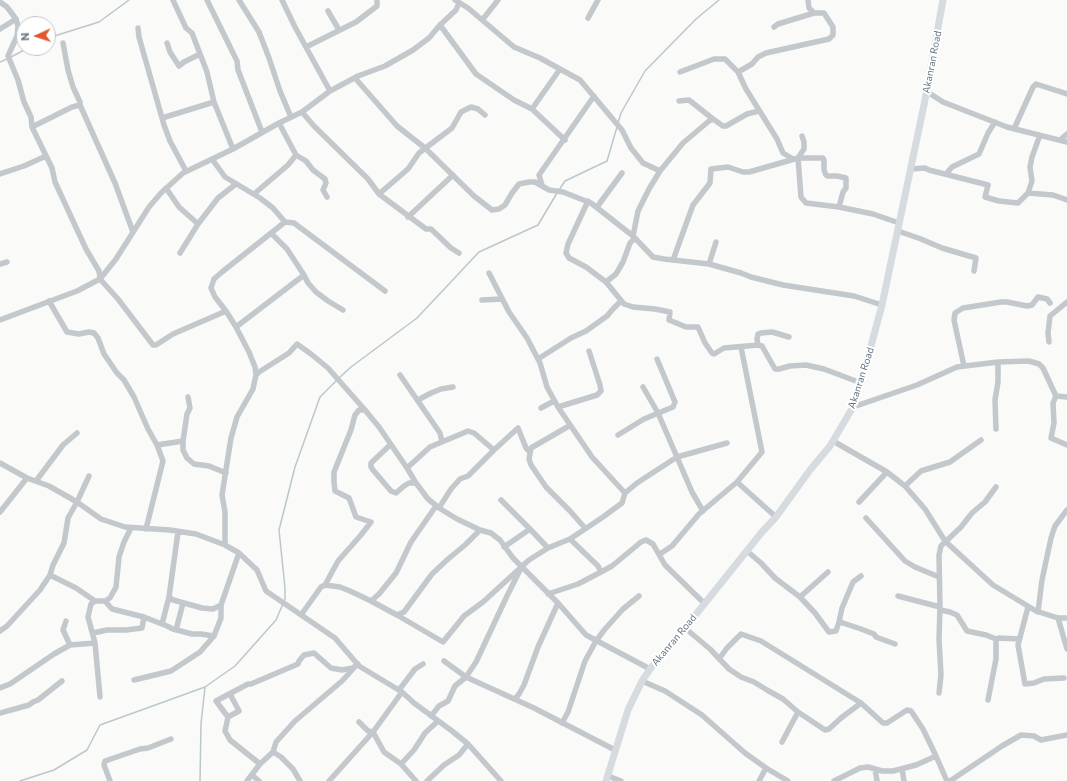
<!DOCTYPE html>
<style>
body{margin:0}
#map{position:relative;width:1067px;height:781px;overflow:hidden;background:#fafaf8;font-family:Commissioner,sans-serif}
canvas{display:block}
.north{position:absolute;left:16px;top:16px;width:40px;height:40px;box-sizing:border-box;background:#fff;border:1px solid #c1c8cd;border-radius:50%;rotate:267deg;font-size:11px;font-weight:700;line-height:16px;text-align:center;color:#657683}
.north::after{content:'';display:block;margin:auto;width:14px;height:18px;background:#e4572e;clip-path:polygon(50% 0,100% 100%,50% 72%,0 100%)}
</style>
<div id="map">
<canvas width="1067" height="781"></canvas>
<div class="north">N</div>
</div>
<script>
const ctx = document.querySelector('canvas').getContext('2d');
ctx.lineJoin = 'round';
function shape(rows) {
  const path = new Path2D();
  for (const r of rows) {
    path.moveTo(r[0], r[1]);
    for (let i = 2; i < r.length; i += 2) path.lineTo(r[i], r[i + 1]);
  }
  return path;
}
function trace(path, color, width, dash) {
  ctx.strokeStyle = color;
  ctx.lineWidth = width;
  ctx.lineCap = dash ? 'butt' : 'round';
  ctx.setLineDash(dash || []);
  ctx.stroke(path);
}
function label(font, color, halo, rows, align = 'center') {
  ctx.font = font + ' Commissioner,sans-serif';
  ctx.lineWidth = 4;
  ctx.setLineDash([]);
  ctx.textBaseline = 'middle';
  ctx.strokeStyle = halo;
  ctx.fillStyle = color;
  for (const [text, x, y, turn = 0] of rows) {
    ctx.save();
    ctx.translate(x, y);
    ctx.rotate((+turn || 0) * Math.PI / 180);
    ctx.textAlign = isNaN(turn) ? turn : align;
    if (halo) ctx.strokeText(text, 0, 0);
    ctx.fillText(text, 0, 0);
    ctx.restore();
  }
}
const stream = shape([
 [48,38,99,22,129,0],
 [11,57,28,48],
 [0,62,7,59],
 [618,123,621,113,645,71,696,19,719,0],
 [559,190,565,181,607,161,617,127],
 [340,377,351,367,417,318,479,252,538,225,557,193],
 [20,781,54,770,87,750,100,725,205,687,235,666,276,620,285,599,285,588,279,530,295,467,320,397,337,380],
 [200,781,201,724,205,687]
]);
const minor = shape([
 [173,0,186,28,192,33,207,72,214,102,233,149],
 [207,0,237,61,238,70,262,132],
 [239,0,259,32,269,58,280,91,291,117],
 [282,0,295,27,330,91],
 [455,0,468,8,514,47,540,58,580,80,622,130,631,148,643,163,660,171],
 [808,0,809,8,814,13],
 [0,2,7,7,16,19,18,26,17,36,8,56,18,80,24,102,31,117,32,127,52,168,55,182,86,249,99,271,100,279,118,299,153,345,156,345,173,334,226,311],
 [328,11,339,30],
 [588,18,598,0],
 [483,19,498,0],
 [440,25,476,74,514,100,532,109],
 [138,28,139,37,164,125,170,141,186,171],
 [0,29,16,19],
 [63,43,68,70,73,87,80,102,80,105,115,183,133,232],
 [167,43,170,52,179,66,184,62,200,54],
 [306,47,356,22,377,6,377,0],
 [560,69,532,109,565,140],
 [680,72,714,59,725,59,738,72,746,89,777,139,783,153,793,159],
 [738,72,752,64,758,57,766,53,829,39,833,35,833,27,824,13,814,13,778,24,774,27],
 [355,78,397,126,425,148,474,196,492,210,499,209,505,205,512,193,519,184,529,182,535,182,549,190,563,192,591,203,633,236,653,257,664,259,709,264,741,273,751,277,783,285,854,296,882,305],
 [926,91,943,102,1007,127,1067,142],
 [679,101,689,100,713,119],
 [302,112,314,126,368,179,379,194,426,229,431,229,451,248,459,253],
 [162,118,214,102],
 [279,123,296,155,306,161,313,170,325,179,326,183,323,190,327,197],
 [32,127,72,107,80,105],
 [1014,129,1033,87,1036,84,1067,94],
 [1060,140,1067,134],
 [212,159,225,177,260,198,273,208,285,222,294,223,385,291],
 [911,169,925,168,929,170,988,185,985,197,999,201,1018,203,1028,193,1032,181,1030,167,1032,157,1040,135],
 [0,174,24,166,46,156],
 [946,174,952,167,979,154,988,133,995,122],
 [542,185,539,175,594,96],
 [166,188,179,207,198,224,180,253],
 [1028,193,1053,195,1067,200],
 [254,194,288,165,296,155],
 [379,194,408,169,419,153,452,128,461,112,471,107,478,109,485,115],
 [588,201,568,244,566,253,569,258,586,267,606,282,624,304,633,307,655,309,670,312,669,320,686,327,698,327,705,343,712,353,714,354,724,348,758,345,762,346,775,369,779,369,790,366,806,365,824,369,861,383],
 [597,207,622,173],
 [839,207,843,192,846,188,846,178,837,176,828,176,826,175,824,170,824,160,823,158,798,158,801,197,806,203,839,207,873,214,899,223],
 [408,217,453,175],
 [198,224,218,198,236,184],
 [898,231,921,239,942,248,976,258,974,271],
 [633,236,638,211,649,189,660,171,683,143,709,121,713,119,723,126,726,126,747,114,759,111],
 [673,260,693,205,710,183,711,169,728,167,743,172,749,172,798,158,804,149,804,142,802,136],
 [0,264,7,262],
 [709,264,716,242],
 [489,273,509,312,527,338,540,363,547,387,558,407,592,457,625,493],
 [304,275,308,283,316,292,328,301,343,310],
 [606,282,616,274,623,262,630,243,634,239],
 [482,300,502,299],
 [49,301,67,332,79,334,89,332,94,333,98,338,104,354,117,373,124,380,134,397,148,429,157,445,183,441],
 [0,320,77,291,100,279,116,259,149,207,161,193,183,173,233,149,279,123,302,112,330,91,358,76,385,66,413,50,429,38,440,25,456,10,459,3],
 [236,327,304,275,287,249,271,233],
 [1049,342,1048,333,1050,316,1067,302],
 [758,345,757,339,758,334,761,333,772,332,789,337],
 [538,359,571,338,586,331,607,316,612,310,621,301],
 [964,366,954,320,955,313,963,308,1001,302,1007,302,1027,306,1032,305,1038,297,1047,299,1050,303],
 [256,375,255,367,249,352,236,327,226,311,215,297,211,288,214,279,222,272,285,222],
 [400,375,440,433,442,442],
 [643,387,658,413,692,492,703,511],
 [1056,396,1053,403,1054,423,1051,438,1067,445],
 [188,397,190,408,187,414,183,441,183,450,187,458,194,464,209,466,226,473],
 [418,400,431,393,441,389,453,387],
 [558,407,597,395,601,391,600,385,589,351],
 [853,407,917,385,957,367,998,362,1029,361,1039,364,1043,368,1056,396,1067,397],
 [541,408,554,401],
 [569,426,531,448,529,459,531,465,546,487,570,511,585,528],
 [996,429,995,400,998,382,998,362],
 [618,435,644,419,673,407,675,402,657,359],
 [833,441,887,472,905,486,925,509,945,541,993,585,1036,611,1058,618,1067,618],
 [390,445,371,463,371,467,373,470,391,491,396,493,404,486,409,483,416,483],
 [0,463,27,478,49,486,77,502,101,519,125,527,170,530,196,534,225,545,239,553,257,570,266,591,335,638,359,666,402,692,414,703,452,731,468,744,501,781],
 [407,468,430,447,468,431,474,433,494,450,518,428,526,448,530,452],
 [36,481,63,445,77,433],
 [737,482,776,517],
 [905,486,921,471,950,462,981,440],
 [501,500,530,529,548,548],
 [859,502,887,472],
 [439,508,451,489,460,479,468,476,494,450],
 [0,512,27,478],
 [866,518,905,561,915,567,939,577],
 [146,529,163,461,157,445],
 [570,539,598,566,601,572,612,566,641,542,646,540,653,544,665,565,704,603],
 [225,545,225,512,222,495,231,438,237,417,253,389,256,375,259,372,289,353,297,344,311,354,328,368,365,410,379,427,407,468,416,483,428,499,439,508,457,519,480,530,491,533,500,540,513,558,558,603,586,635,650,669],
 [504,547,530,529],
 [747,551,761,563,775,578,800,597,815,613,829,632,836,631,839,622,843,623,861,629,874,634,876,637,895,644],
 [660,554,672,546,699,514,737,482,762,452,741,347],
 [50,575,76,588,95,601],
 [325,585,338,561,361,535,371,522,356,517,349,498,335,491,334,482,334,472,351,430,355,415,359,410,365,410],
 [548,594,578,584,601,572],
 [898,596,940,607],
 [169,597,173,600,202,608,213,609,221,605],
 [800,597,828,572],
 [105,601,112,609,144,617,167,626,173,629,192,634,201,634,214,636],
 [371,601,379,594,396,573,411,542,436,506],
 [1028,607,1018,645,1025,684,1034,683,1044,679,1064,678],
 [940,610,950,612,957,615,967,631,986,635,996,639],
 [1038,612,1042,580,1051,538,1055,526,1067,510],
 [301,615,321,587,325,585,340,587,350,591,371,601,397,615,404,612,432,574,448,559,465,545,480,530],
 [397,615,443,642,464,616,483,602,529,560,548,548,570,539,603,517,622,503,625,493,637,483,677,457,727,443],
 [1058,618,1067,649],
 [66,621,63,630,70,645],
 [839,622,842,608,853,582,861,576],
 [162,624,169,597,178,532],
 [685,628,710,649,729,669,741,677,754,682,767,690,783,699,798,712,825,730,829,729,841,718,861,703],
 [176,630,183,603],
 [0,631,7,626,40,590,50,575,53,565,64,543,68,518,77,502,89,476],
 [93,633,107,630,126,630,142,628,144,617],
 [719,659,727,648,741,634,761,641,861,703,883,723,887,723,907,710,911,711,923,729,936,756],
 [444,661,466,677,534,708,615,750],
 [134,680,171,671,200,652,214,636,221,618,221,605,239,553],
 [642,681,665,691,702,715,745,753,766,768,788,781],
 [0,688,10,684,54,654,70,645,95,643],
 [399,690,415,669,423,664],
 [939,693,941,675,939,639,940,607,939,555,941,546,961,527,972,513,985,502,996,487],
 [230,694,239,711,228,717,225,731,230,740,260,764],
 [100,697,95,643,88,617,91,604,95,601,105,601,110,598,116,587,119,557,124,542,131,528],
 [515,699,519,694,524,685,538,647,558,603],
 [988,700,996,659,996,639,999,638,1019,639],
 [0,713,29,705,33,702,38,700,62,681],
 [431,716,439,706,448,701,455,686,466,677,476,662,507,596,520,570],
 [228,717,216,701,248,684,251,684,298,664,299,661,304,655,314,653,331,668,342,670,353,668,358,664],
 [359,722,368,731,373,732,384,752,401,764,416,781],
 [562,723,568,712,585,661,596,641,605,629,623,609,639,596],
 [782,742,798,712],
 [273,752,281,757,293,769,300,781],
 [401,764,414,750,425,733,438,721],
 [875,769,877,781],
 [902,769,904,781],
 [252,775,259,781],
 [608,776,621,781],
 [110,781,104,765,105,761,140,749,148,748,171,739],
 [247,781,260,764,273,752,276,742,295,721,342,681,353,669],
 [329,781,373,732,402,692],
 [427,781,444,765,459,755,468,744],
 [759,781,766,768],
 [834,781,860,768,868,767,882,771,893,771,916,765,936,756,947,781],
 [950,781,1002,746,1021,735,1034,736,1041,740,1067,735]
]);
const major = shape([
 [606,781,628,710,642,681,650,669,685,628,762,532,776,517,810,470,830,446,853,407,861,383,882,305,924,105,943,0]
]);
const streetNames = [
 ["Akanran Road",932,62,-79],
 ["Akanran Road",861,378,-72],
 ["Akanran Road",674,640,-50]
];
trace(stream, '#bbc7cb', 1.5);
trace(minor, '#c3c8cc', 5.5);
trace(major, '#d6dbdf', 7);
label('10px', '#657683', '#fff', streetNames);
</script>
